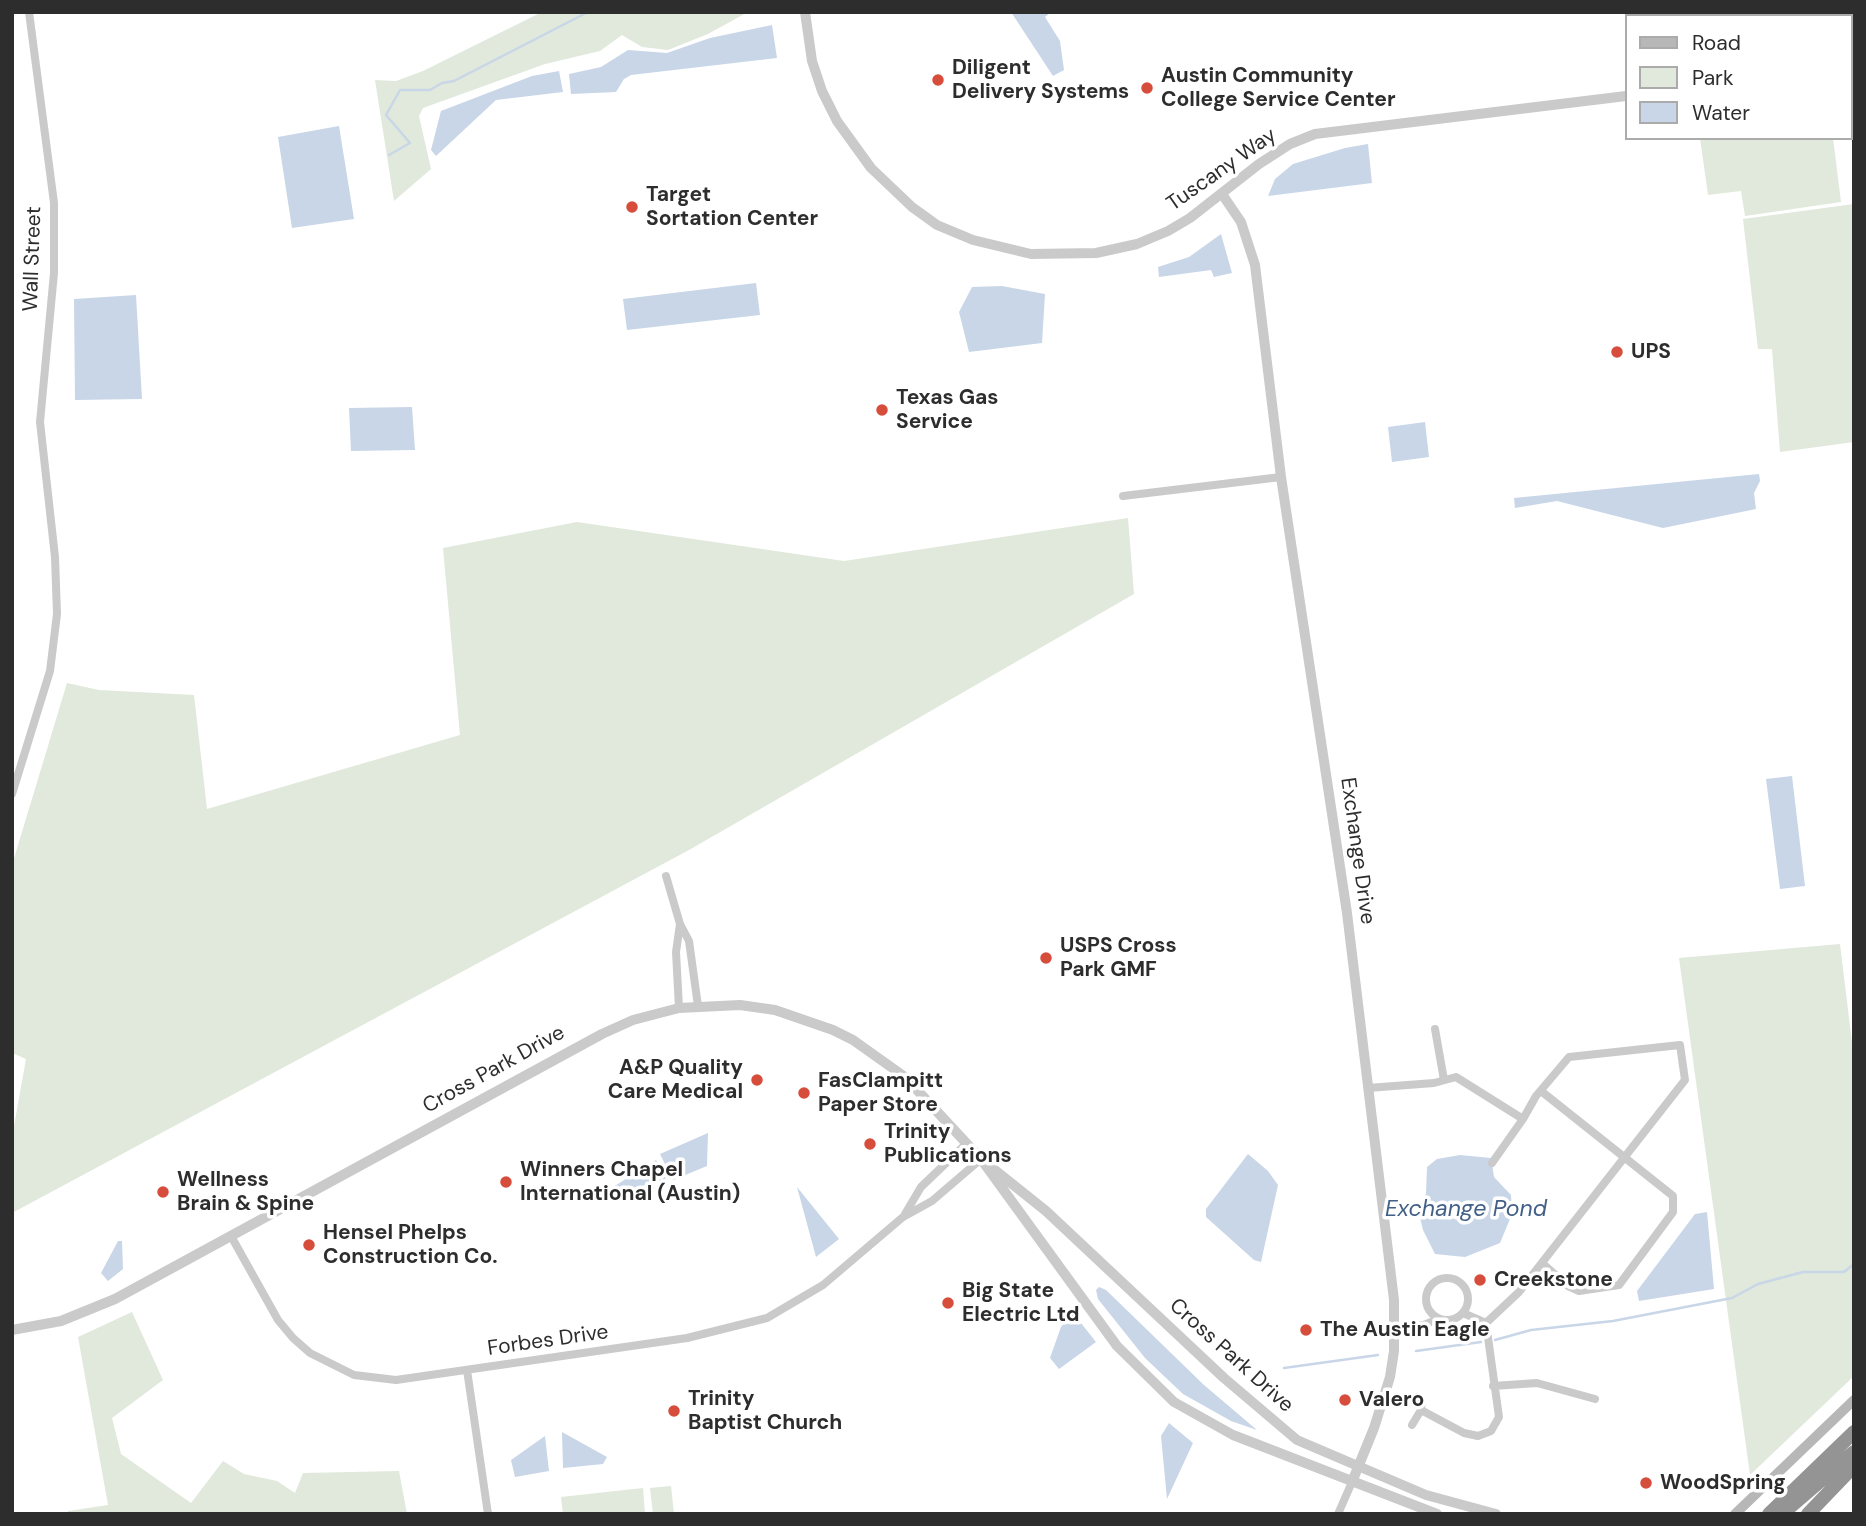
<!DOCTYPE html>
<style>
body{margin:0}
#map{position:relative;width:1866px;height:1526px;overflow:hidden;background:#fff;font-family:"DM Sans",sans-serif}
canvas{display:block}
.frame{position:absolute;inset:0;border:14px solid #2d2d2d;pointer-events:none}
.legend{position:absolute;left:1625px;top:14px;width:228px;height:126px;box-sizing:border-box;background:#fff;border:2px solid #ababab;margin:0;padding:9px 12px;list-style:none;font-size:21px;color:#2d2d2d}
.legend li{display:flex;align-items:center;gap:14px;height:35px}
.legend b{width:35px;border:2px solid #ababab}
</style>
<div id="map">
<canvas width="1866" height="1526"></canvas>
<div class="frame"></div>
<ul class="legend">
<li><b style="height:9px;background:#b7b7b7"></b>Road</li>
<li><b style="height:19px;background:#e0e9db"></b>Park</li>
<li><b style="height:19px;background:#c8d6e8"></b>Water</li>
</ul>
</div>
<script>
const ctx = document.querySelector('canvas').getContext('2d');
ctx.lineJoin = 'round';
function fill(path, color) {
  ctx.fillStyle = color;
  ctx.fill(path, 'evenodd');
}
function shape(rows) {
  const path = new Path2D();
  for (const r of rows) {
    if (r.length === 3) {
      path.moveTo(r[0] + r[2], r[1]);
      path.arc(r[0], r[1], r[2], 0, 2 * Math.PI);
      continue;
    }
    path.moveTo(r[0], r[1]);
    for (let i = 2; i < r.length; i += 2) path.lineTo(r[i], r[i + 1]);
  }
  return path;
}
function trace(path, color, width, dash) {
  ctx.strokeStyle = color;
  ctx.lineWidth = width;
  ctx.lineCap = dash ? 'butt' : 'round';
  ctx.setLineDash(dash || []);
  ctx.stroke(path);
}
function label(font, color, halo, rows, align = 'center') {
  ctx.font = font + ' "DM Sans",sans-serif';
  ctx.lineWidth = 7;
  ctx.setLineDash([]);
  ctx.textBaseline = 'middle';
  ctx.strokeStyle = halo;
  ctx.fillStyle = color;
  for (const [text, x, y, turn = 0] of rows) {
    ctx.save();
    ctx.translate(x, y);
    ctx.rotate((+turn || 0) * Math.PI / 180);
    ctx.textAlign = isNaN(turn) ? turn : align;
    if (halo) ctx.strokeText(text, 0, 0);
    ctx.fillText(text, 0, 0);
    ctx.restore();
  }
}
const green = shape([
 [542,12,748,12,708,34,668,50,642,47,622,35,600,51,545,64,423,108,419,116,431,169,394,201,375,80,396,81,423,71],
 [1700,138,1833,138,1841,202,1745,216,1741,191,1708,195],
 [1854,204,1854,442,1780,452,1772,349,1758,349,1743,219],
 [1128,518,1134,594,689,850,12,1213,12,1137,26,1059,12,1053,12,865,67,683,99,690,194,695,207,809,460,735,443,548,577,522,844,561],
 [1840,944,1854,1059,1854,1376,1750,1475,1679,958],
 [132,1312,163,1380,112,1418,121,1454,191,1503,223,1461,244,1474,277,1481,295,1493,303,1473,399,1471,407,1514,67,1514,68,1511,108,1505,78,1337],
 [671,1486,674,1514,653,1514,650,1488],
 [643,1488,645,1514,563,1514,561,1497]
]);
const water = shape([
 [1011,12,1051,12,1045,17,1060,41,1064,70,1053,76],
 [772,25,777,58,631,75,624,79,616,92,571,94,569,74,601,67,628,50,667,53,710,38],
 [559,71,563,92,496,100,436,156,431,150,441,111,532,76],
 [339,126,354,219,292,228,278,137],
 [1368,144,1372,183,1268,196,1275,179,1293,164,1345,148],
 [1221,234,1232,273,1214,277,1211,270,1159,277,1158,267,1189,257],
 [756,283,760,315,627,330,623,299],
 [1002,286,1045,294,1042,343,969,352,959,312,972,287],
 [136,295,142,399,75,400,74,299],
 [412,407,415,450,351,451,349,408],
 [1425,422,1429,457,1392,462,1388,427],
 [1759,474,1760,481,1754,493,1756,509,1663,528,1557,501,1515,508,1514,498],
 [1792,776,1805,886,1780,889,1766,779],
 [708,1133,707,1166,673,1180,660,1154],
 [1248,1154,1268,1171,1278,1185,1261,1262,1254,1260,1206,1217,1206,1209],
 [1460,1155,1491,1158,1494,1177,1511,1195,1512,1214,1500,1243,1465,1257,1435,1254,1423,1230,1418,1209,1426,1194,1427,1167,1437,1159],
 [656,1160,666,1179,604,1197,602,1194],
 [797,1187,839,1239,816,1257],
 [1707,1212,1714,1289,1639,1301,1637,1291,1695,1214],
 [118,1241,122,1241,123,1269,108,1281,101,1273],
 [1099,1287,1106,1290,1204,1385,1257,1430,1231,1421,1183,1394,1145,1358,1098,1299,1096,1290],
 [1073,1313,1096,1342,1059,1369,1050,1358,1061,1327],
 [1169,1423,1193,1443,1167,1499,1161,1436],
 [562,1432,607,1457,603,1464,563,1468],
 [545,1436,549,1471,515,1477,511,1460]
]);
const stream = shape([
 [389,155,410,143,386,115,400,90,430,90,442,83,454,81,588,12],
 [1495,1340,1531,1330,1613,1321,1732,1298,1758,1284,1803,1272,1844,1272,1854,1264],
 [1416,1351,1481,1342],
 [1284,1368,1378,1355]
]);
const minor = shape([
 [1123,496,1281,477],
 [12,794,50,671,57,614,55,557,40,422,54,273,54,203,29,12],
 [666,876,680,924,689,941,698,1006],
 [679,1008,676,952,680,924],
 [1435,1029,1444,1080],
 [1368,1088,1434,1083,1456,1077,1523,1119,1536,1096,1569,1057,1680,1045,1685,1080,1519,1292,1486,1323,1499,1417,1491,1431,1478,1436,1464,1433,1421,1410,1412,1425],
 [1541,1091,1673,1196,1673,1212,1619,1285,1579,1291,1568,1286,1542,1263],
 [1492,1163,1523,1119],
 [905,1214,921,1187,967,1143],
 [231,1236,278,1320,293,1338,310,1353,354,1375,396,1380,687,1338,767,1318,823,1285,903,1217,932,1201,981,1159],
 [1447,1299,21],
 [1463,1313,1486,1323],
 [1396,1328,1424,1325,1438,1319],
 [467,1370,488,1514],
 [1493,1386,1537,1383,1595,1399],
 [1421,1410,1422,1399],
 [1338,1514,1352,1482]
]);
const tertiary = shape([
 [805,12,812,61,822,91,837,121,871,168,912,207,937,225,973,240,1031,254,1096,253,1137,244,1168,231,1190,218,1259,164,1290,144,1315,134,1626,96],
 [1850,72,1854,73],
 [1222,194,1241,222,1255,265,1281,477,1347,913,1394,1300,1394,1351,1390,1377,1374,1428,1352,1482],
 [991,1167,1046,1211,1224,1378,1297,1440,1426,1495,1496,1514],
 [12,1330,61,1321,115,1299,602,1034,633,1020,679,1008,740,1005,775,1010,833,1030,853,1040,905,1077,981,1159,1117,1346,1174,1402,1233,1435,1437,1514]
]);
const secondary = shape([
 [1735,1514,1854,1400]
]);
const motorway = shape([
 [1783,1513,1854,1452],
 [1769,1514,1854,1432],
 [1808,1514,1854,1466]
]);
const markers = [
 [938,80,7,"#d64d3c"],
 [1147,88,7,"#d64d3c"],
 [632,207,7,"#d64d3c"],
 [1617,352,7,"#d64d3c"],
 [882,410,7,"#d64d3c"],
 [1046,958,7,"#d64d3c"],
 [757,1080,7,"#d64d3c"],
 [804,1093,7,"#d64d3c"],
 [870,1144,7,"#d64d3c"],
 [506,1182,7,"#d64d3c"],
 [163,1192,7,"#d64d3c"],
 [309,1245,7,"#d64d3c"],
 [1480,1280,7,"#d64d3c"],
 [948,1303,7,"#d64d3c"],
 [1306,1330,7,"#d64d3c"],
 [1345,1400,7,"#d64d3c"],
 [674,1411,7,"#d64d3c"],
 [1646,1483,7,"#d64d3c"]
];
const poiNames = [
 ["Diligent",952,68],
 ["Delivery Systems",952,92],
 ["Austin Community",1161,76],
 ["College Service Center",1161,100],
 ["Target",646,195],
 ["Sortation Center",646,219],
 ["UPS",1631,352],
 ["Texas Gas",896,398],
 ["Service",896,422],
 ["USPS Cross",1060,946],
 ["Park GMF",1060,970],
 ["A&P Quality",743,1068,"right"],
 ["Care Medical",743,1092,"right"],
 ["FasClampitt",818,1081],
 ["Paper Store",818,1105],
 ["Trinity",884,1132],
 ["Publications",884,1156],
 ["Winners Chapel",520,1170],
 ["International (Austin)",520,1194],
 ["Wellness",177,1180],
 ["Brain & Spine",177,1204],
 ["Hensel Phelps",323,1233],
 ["Construction Co.",323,1257],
 ["Creekstone",1494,1280],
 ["Big State",962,1291],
 ["Electric Ltd",962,1315],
 ["The Austin Eagle",1320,1330],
 ["Trinity",688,1399],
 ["Baptist Church",688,1423],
 ["Valero",1359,1400],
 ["WoodSpring",1660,1483]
];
const streetNames = [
 ["Tuscany Way",1222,170,-35],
 ["Wall Street",33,259,-88],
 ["Exchange Drive",1357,851,82],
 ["Cross Park Drive",494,1070,-29],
 ["Forbes Drive",548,1341,-8],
 ["Cross Park Drive",1231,1356,42]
];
const waterNames = [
 ["Exchange Pond",1466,1210]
];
fill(green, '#e0e9db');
fill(water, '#c8d6e8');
trace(stream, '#c8d6e8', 2.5);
trace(minor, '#cacaca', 8);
trace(tertiary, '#cacaca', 10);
trace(secondary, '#b7b7b7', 10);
trace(motorway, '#949494', 14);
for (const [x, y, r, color] of markers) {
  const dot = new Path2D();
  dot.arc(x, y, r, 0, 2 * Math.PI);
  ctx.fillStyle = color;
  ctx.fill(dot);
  trace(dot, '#fff', 2.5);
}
label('bold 21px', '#2d2d2d', '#fff', poiNames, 'left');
label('21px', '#2d2d2d', '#fff', streetNames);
label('italic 23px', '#426087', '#fff', waterNames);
</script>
